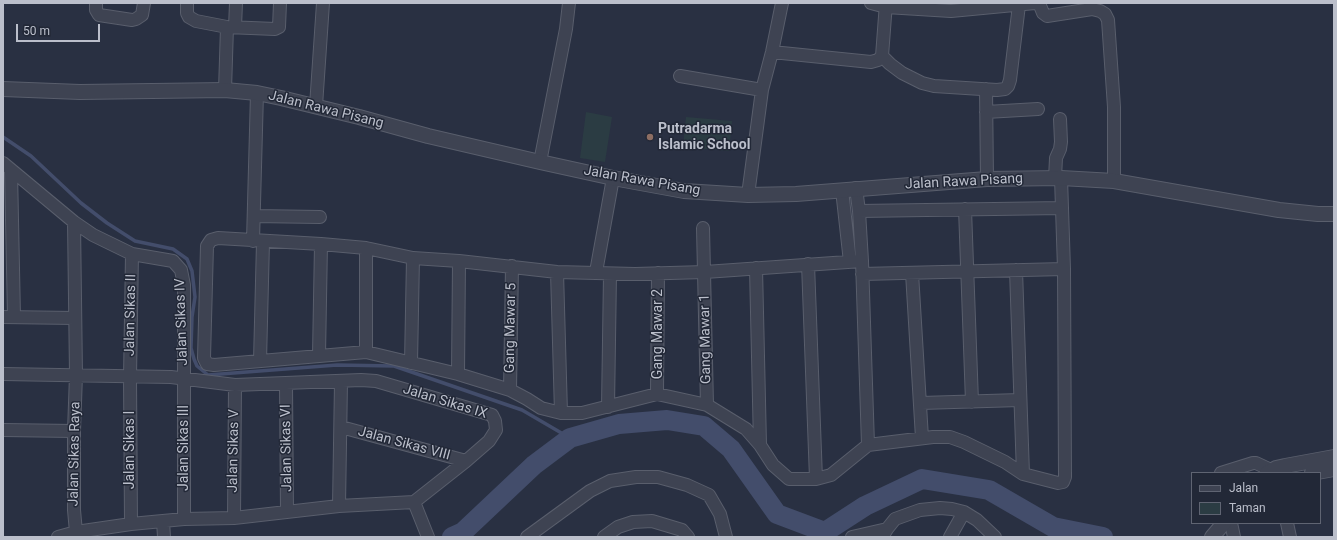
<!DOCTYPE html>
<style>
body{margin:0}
#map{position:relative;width:1337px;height:540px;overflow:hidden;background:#293042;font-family:Roboto,sans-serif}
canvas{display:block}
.frame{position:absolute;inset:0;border:4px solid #bbbfcb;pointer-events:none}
.legend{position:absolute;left:1191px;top:472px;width:130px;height:52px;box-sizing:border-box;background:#222837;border:1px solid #5f6472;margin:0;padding:5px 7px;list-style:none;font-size:12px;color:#bbbfcb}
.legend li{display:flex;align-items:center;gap:8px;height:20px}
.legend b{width:20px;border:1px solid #5f6472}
.scale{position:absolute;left:16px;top:24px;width:84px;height:18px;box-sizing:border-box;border:2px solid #bbbfcb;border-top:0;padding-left:5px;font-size:12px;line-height:14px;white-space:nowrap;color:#bbbfcb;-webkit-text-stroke:3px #222837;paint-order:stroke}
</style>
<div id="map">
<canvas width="1337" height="540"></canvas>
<div class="frame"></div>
<ul class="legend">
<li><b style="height:5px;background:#3e4352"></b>Jalan</li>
<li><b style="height:11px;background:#2b3c43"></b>Taman</li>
</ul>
<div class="scale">50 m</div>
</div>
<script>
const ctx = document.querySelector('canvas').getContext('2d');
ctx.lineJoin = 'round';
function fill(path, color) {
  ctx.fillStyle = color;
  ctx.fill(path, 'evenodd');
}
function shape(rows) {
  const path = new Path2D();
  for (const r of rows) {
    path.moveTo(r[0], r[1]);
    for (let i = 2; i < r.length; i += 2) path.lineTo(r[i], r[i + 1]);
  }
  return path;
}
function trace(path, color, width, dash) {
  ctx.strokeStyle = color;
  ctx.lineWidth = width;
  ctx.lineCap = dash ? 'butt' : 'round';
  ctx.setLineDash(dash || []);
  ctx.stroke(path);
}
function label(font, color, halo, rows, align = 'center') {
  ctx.font = font + ' Roboto,sans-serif';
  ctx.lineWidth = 3;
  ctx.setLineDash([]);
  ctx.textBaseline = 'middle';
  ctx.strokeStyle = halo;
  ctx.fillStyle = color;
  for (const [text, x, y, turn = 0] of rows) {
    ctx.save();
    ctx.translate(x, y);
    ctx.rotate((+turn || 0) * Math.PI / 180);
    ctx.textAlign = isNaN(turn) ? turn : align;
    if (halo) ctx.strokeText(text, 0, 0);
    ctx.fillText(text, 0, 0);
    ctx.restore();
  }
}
const green = shape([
 [586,112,612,117,605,162,580,158],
 [686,117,732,121,729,151,683,147]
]);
const stream = shape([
 [3,137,31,156,81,203,107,223,135,241,173,249,187,259,192,271,195,297,192,317,191,348,194,359,197,366,208,375,337,365,394,366,522,410,570,438]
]);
const river = shape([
 [452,537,463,532,534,465,570,438,619,424,667,420,704,426,731,449,777,514,825,532,865,506,922,479,989,490,1053,527,1103,537]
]);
const minor = shape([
 [96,3,96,10,99,15,132,20,136,19,142,15,144,3],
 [187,3,187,13,189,17,196,21,227,27,275,29,279,27,280,3],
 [871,3,886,7,951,11,1035,3],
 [1039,3,1043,13,1047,16,1092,9,1100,11,1105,14,1108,20,1114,107,1114,181],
 [235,27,236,3],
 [772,52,871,62,878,60,882,56,886,3],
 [882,56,890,64,902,73,922,83,934,86,997,90,1005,89,1008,86,1010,80,1019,5],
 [680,76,762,90],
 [986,89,987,179],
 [225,90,227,27],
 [316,106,323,3],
 [986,112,1038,109],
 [540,162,566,29,569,3],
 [3,163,74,222,93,235,132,254,173,261,181,270,184,285,184,519],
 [11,171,14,317],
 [1055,178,1056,158,1060,149,1061,142,1060,119],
 [856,188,859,211,862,261,868,445],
 [842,190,850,262],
 [748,195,762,90,772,52,782,3],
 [965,209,972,402],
 [859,211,1062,208],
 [254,216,320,217],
 [74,222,76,375,74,431,74,510,76,532],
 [703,228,707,405],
 [253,241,257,93],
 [862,261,705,272,635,274,557,272,459,261,413,258,366,248,321,244,218,238,211,240,207,246,204,358,207,364,214,365,366,352,458,374,510,390,527,399,541,408,561,413,582,413,657,394,707,405,746,429,760,445,773,465,789,479,816,479,831,475,868,445,933,437,950,437,964,442,1005,462,1023,474,1058,483,1063,482,1065,477,1064,269,1061,178],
 [808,264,816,479],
 [756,268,760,445],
 [1016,270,1023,474],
 [557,272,561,413],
 [596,272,613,178],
 [912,273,922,438],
 [862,274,1064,269],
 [3,317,75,318],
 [366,352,366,248],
 [319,355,321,244],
 [260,361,263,242],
 [411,363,413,258],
 [3,374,171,377,235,385,361,380,376,381,492,415,495,421,496,430,489,441,466,461,414,502,428,537],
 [458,374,459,261],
 [286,384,287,512],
 [510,390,512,266],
 [657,394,658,273],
 [921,403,1020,400],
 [608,407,610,274],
 [341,427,466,461],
 [3,430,74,431],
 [1221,473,1253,463,1256,463,1271,470,1272,473],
 [339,506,341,382],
 [234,518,235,385],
 [163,521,164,537],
 [1231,523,1234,537],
 [1287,523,1290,537],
 [131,524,130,377,132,254],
 [58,537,76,532,131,524,184,519,234,518,339,506,414,502],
 [527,537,590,491,610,481,636,477,658,477,687,485,709,495,720,514,726,537],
 [604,537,618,527,633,522,652,521,682,530,688,537],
 [852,537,887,529],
 [882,537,887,529,895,519,920,510,940,508,952,509,964,512,977,520,995,537],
 [950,537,964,512]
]);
const tertiary = shape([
 [3,89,80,92,225,90,257,93,281,98,359,117,428,136,540,162,613,178,684,191,748,195,796,194,987,179,1061,178,1114,181,1279,210,1318,214,1334,214],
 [1267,473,1276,468,1285,466,1334,457],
 [1312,473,1334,469],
 [1212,537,1224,523]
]);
const markers = [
 [650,137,4,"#8d6e63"]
];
const streetNames = [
 ["Jalan Rawa Pisang",326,110,14],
 ["Jalan Rawa Pisang",642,181,10],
 ["Jalan Rawa Pisang",964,182,-3],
 ["Jalan Sikas II",131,315,-89],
 ["Jalan Sikas IV",182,322,-92],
 ["Gang Mawar 5",511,328,-89],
 ["Gang Mawar 2",658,334,-90],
 ["Gang Mawar 1",706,339,-91],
 ["Jalan Sikas IX",445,402,17],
 ["Jalan Sikas VIII",404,444,15],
 ["Jalan Sikas III",184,448,-90],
 ["Jalan Sikas VI",287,448,-91],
 ["Jalan Sikas I",130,450,-90],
 ["Jalan Sikas V",234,451,-89],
 ["Jalan Sikas Raya",75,454,-89]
];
const poiNames = [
 ["Putradarma",658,129],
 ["Islamic School",658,145]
];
fill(green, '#2b3c43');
trace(stream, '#434d6b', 3.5);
trace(river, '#434d6b', 20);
trace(minor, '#595e6c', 14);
trace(tertiary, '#595e6c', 16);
trace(minor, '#3e4352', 12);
trace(tertiary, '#3e4352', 14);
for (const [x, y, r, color] of markers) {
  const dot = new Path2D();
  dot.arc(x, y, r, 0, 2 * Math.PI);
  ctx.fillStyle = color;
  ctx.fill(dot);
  trace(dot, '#222837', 1.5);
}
label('14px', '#bbbfcb', '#222837', streetNames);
label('bold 14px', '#bbbfcb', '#222837', poiNames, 'left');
</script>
